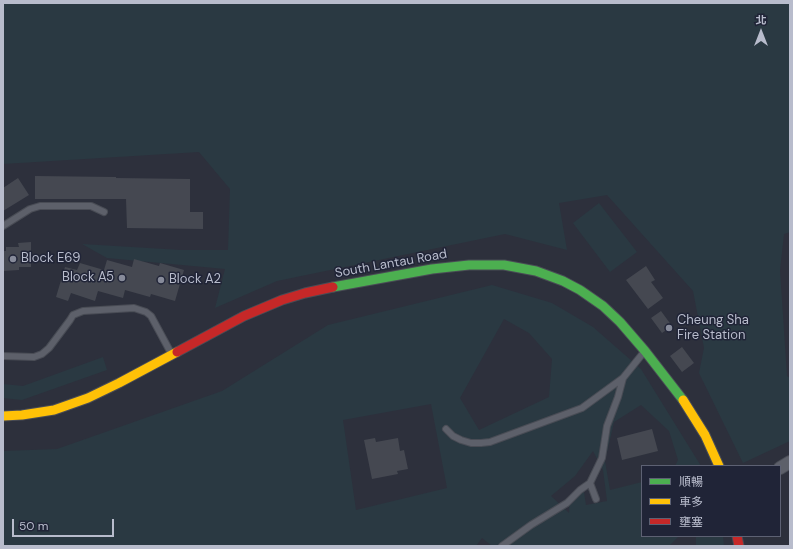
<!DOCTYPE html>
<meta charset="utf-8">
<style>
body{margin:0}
#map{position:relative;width:793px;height:549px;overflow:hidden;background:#2d303c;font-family:"DM Sans","Noto Sans TC",sans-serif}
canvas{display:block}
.frame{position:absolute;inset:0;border:4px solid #b8bccc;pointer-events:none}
.legend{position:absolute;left:641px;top:465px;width:140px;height:72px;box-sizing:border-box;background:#202437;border:1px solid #5d6173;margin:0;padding:5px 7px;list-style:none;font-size:12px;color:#b8bccc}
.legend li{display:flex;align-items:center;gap:8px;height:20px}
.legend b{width:20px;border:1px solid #5d6173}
.north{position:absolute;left:741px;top:12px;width:40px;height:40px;-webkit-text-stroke:3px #202437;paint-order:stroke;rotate:0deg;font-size:11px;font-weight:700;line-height:16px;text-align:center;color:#b8bccc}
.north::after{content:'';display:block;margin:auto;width:14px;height:18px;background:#b8bccc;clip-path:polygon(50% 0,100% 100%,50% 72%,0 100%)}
.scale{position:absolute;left:12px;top:519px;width:102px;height:18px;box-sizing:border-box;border:2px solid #b8bccc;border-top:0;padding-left:5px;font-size:12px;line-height:14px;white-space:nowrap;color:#b8bccc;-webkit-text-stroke:3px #202437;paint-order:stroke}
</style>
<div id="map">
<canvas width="793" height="549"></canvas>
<div class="frame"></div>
<ul class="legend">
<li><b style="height:5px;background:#4caf50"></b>順暢</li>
<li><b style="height:5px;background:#ffc107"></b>車多</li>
<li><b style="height:5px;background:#c62828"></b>壅塞</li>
</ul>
<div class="north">北</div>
<div class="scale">50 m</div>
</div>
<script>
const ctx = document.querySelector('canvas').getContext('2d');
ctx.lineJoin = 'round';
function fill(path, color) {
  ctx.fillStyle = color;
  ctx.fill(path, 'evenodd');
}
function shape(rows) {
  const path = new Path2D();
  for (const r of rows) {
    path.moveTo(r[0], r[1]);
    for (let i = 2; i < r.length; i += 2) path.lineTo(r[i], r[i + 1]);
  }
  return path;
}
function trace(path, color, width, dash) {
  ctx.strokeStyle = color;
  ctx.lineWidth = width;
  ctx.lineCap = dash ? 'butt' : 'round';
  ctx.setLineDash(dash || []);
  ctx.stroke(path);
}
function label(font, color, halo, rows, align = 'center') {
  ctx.font = font + ' "DM Sans",sans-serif';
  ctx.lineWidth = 3;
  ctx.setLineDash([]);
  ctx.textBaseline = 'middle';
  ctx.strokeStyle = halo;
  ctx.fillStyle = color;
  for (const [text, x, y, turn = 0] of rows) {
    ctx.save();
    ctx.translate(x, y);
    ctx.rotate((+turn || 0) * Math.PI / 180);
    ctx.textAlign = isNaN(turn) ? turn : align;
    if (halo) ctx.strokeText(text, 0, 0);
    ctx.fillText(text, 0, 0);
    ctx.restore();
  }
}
const green = shape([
 [3,3,790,3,790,232,784,234,780,270,787,376,790,378,790,441,743,463,699,373,704,348,693,291,607,195,559,203,567,250,505,234,277,281,215,308,225,269,107,258,82,244,181,250,228,250,230,189,199,152,3,164],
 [599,203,637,252,610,272,573,223],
 [492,285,552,303,593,327,641,369,701,466,675,466,678,460,669,431,641,405,614,422,605,461,610,490,642,482,642,536,679,536,669,546,492,546,482,538,476,546,3,546,3,451,57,449,222,391,328,325],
 [504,319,529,333,552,359,549,397,479,430,460,398],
 [431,404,447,488,356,510,343,420],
 [593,451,603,470,607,501,586,505,584,492,570,494,569,513,551,496,575,476],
 [103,357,107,370,22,400,3,398,3,384,23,386],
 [696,536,723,536,724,546,696,546]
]);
const building = shape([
 [35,176,116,177,116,178,190,179,190,212,203,212,203,229,127,228,126,199,35,199],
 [18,178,29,195,3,211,3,188],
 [31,242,31,267,19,267,19,270,3,271,3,251,6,251,6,247,19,247,18,243],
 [134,259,159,266,160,263,184,270,175,301,151,294,150,297,125,290,123,298,98,291,95,301,71,293,68,301,56,297,65,267,77,270,80,263,104,270,107,260,132,267],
 [646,266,655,280,651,282,663,298,648,309,626,280],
 [661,311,672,326,662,333,651,318],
 [682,347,694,363,682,372,670,356],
 [652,429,658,451,622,460,617,438],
 [375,438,376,442,398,438,400,451,404,450,408,469,397,471,398,474,372,479,364,440]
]);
const lane = shape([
 [3,226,30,209,40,206,91,206,104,212],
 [3,356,34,357,42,354,49,348,70,320,73,315,83,311,134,308,146,312,151,316,171,353],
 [446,429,453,436,461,440,471,443,481,443,490,442,582,408,623,378,644,352],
 [596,499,590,483,602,458,607,426,618,397,623,378],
 [502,546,531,525,567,503,580,490,590,483]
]);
const street = shape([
 [780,468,790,462]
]);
const fast = shape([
 [333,287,432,269,469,265,504,265,536,271,563,281,580,290,603,306,620,322,645,351,683,400]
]);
const slow = shape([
 [683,400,705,435,719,466],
 [3,416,22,415,54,410,88,398,119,383,177,352]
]);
const jam = shape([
 [177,352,244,316,282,300,305,293,333,287],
 [737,536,739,546]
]);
const markers = [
 [13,259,4,"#878b9a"],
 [122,278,4,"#878b9a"],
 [161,280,4,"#878b9a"],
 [669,328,4,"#878b9a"]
];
const poiNames = [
 ["Block E69",21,259],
 ["Block A5",114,278,"right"],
 ["Block A2",169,280],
 ["Cheung Sha",677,321],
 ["Fire Station",677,336]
];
const streetNames = [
 ["South Lantau Road",391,264,-10]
];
fill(green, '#2a3942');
fill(building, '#454851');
trace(lane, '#494c55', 8);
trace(street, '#494c55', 14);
trace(fast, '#494c55', 11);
trace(slow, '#494c55', 11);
trace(jam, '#494c55', 11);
trace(lane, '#5d606a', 6);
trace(street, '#5d606a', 12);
trace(fast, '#4caf50', 9);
trace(slow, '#ffc107', 9);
trace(jam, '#c62828', 9);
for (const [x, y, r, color] of markers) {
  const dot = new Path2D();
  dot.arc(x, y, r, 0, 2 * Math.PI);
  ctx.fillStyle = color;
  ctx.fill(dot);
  trace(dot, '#202437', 1.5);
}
label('13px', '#b8bccc', '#202437', poiNames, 'left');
label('13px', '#b8bccc', '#202437', streetNames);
</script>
